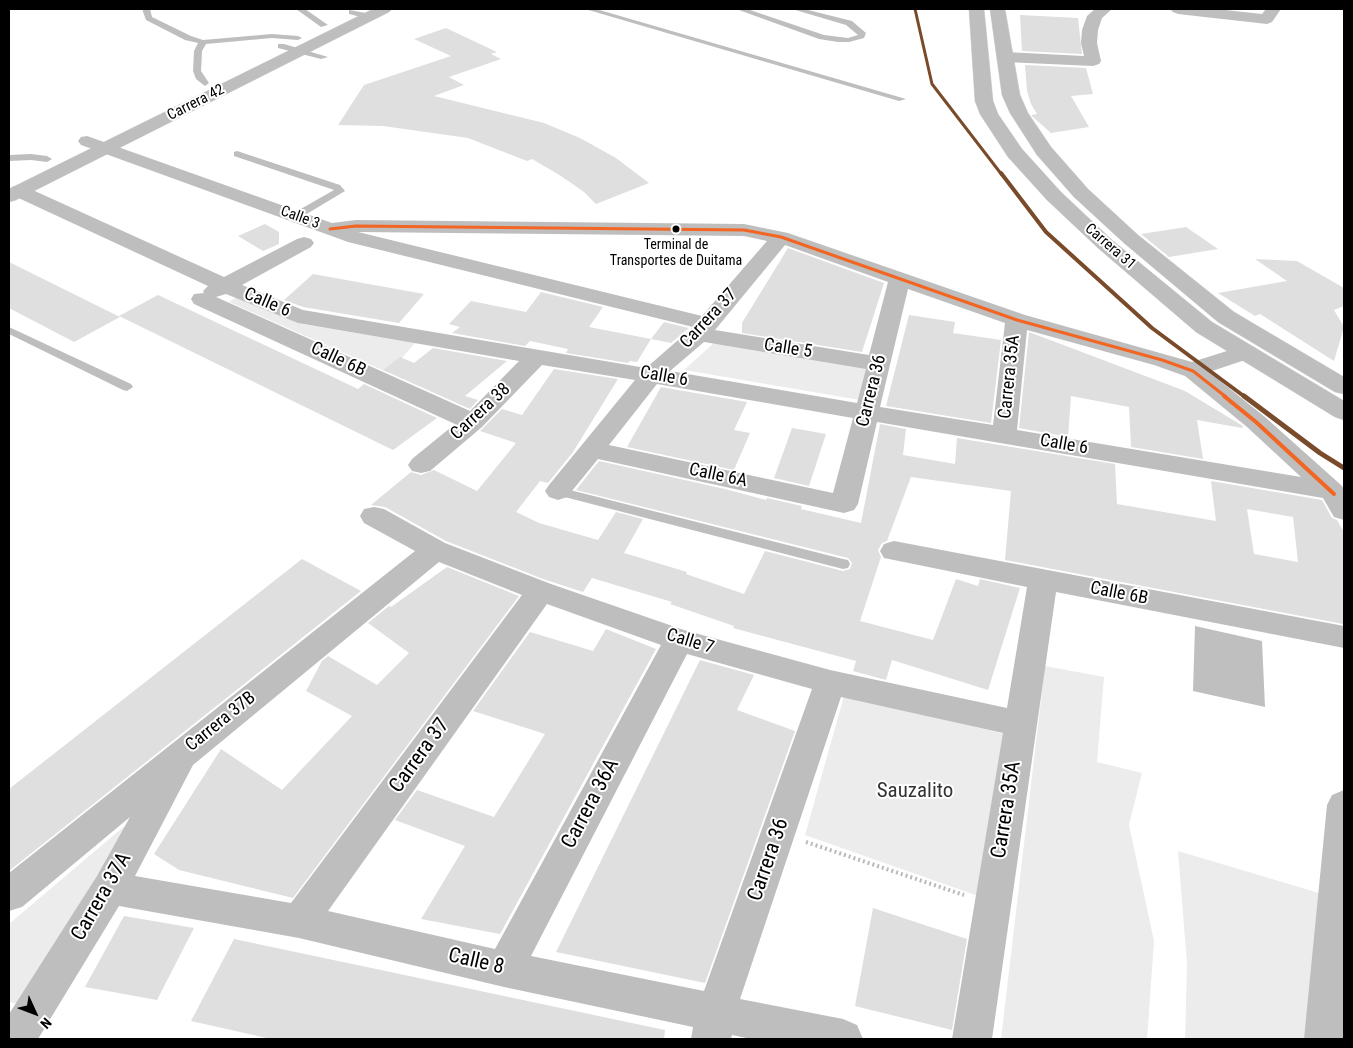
<!DOCTYPE html>
<style>
body{margin:0}
#map{position:relative;width:1353px;height:1048px;overflow:hidden;background:#fff;font-family:"Roboto Condensed",sans-serif}
canvas{display:block}
.frame{position:absolute;inset:0;border:10px solid #000;pointer-events:none}
.north{position:absolute;left:10px;top:988px;width:50px;height:50px;-webkit-text-stroke:4px #fff;paint-order:stroke;rotate:133deg;font-size:14px;font-weight:700;line-height:20px;text-align:center;color:#000}
.north::after{content:'';display:block;margin:auto;width:18px;height:22px;background:#000;clip-path:polygon(50% 0,100% 100%,50% 72%,0 100%)}
</style>
<div id="map">
<canvas width="1353" height="1048"></canvas>
<div class="frame"></div>
<div class="north">N</div>
</div>
<script>
const ctx = document.querySelector('canvas').getContext('2d');
ctx.lineJoin = 'round';
function fill(path, color) {
  ctx.fillStyle = color;
  ctx.fill(path, 'evenodd');
}
function shape(rows) {
  const path = new Path2D();
  for (const r of rows) {
    path.moveTo(r[0], r[1]);
    for (let i = 2; i < r.length; i += 2) path.lineTo(r[i], r[i + 1]);
  }
  return path;
}
function trace(path, color, width, dash) {
  ctx.strokeStyle = color;
  ctx.lineWidth = width;
  ctx.lineCap = dash ? 'butt' : 'round';
  ctx.setLineDash(dash || []);
  ctx.stroke(path);
}
function label(font, color, halo, rows, align = 'center') {
  ctx.font = font + ' "Roboto Condensed",sans-serif';
  ctx.lineWidth = 4;
  ctx.setLineDash([]);
  ctx.textBaseline = 'middle';
  ctx.strokeStyle = halo;
  ctx.fillStyle = color;
  for (const [text, x, y, turn = 0] of rows) {
    ctx.save();
    ctx.translate(x, y);
    ctx.rotate((+turn || 0) * Math.PI / 180);
    ctx.textAlign = isNaN(turn) ? turn : align;
    if (halo) ctx.strokeText(text, 0, 0);
    ctx.fillText(text, 0, 0);
    ctx.restore();
  }
}
const green = shape([
 [237,297,302,324,415,343,389,373,229,302],
 [715,342,871,367,860,400,684,370],
 [1045,666,1104,677,1097,762,1142,773,1129,825,1154,941,1147,1039,1001,1039],
 [844,696,1005,734,978,896,805,835],
 [141,812,22,1005,9,1002,9,924],
 [1178,851,1319,893,1305,1039,1185,1039,1187,964]
]);
const water = shape([
 [1195,626,1262,641,1265,707,1193,691]
]);
const building = shape([
 [1020,15,1078,18,1082,54,1022,51],
 [446,28,497,52,491,54,501,59,449,77,464,85,434,96,544,123,580,138,616,158,649,183,596,204,584,192,561,176,532,159,527,161,468,138,383,126,338,125,364,85,451,56,414,39],
 [1025,65,1086,68,1093,94,1071,96,1089,127,1051,133,1034,118,1031,115,1037,114,1031,104,1027,91],
 [265,224,279,232,279,244,263,251,238,236],
 [1186,227,1218,249,1169,257,1141,234],
 [788,248,884,283,862,352,742,333,742,323],
 [1255,259,1297,261,1344,288,1344,306,1334,310,1344,327,1334,361,1260,314,1255,316,1218,293,1287,281],
 [9,262,120,317,74,342,9,308],
 [313,274,424,294,399,323,303,307,284,300],
 [541,292,603,307,589,327,651,339,637,362,630,361,628,363,566,353,568,349,530,341,525,346,452,333,460,327,449,324,471,301,526,312],
 [158,295,358,389,364,384,437,418,393,450,119,316],
 [909,315,955,322,953,333,1001,340,991,423,886,406],
 [664,322,689,328,671,343,651,339],
 [1029,332,1185,391,1243,426,1242,428,1197,420,1203,459,1131,447,1129,407,1071,396,1068,437,1019,428],
 [433,348,507,361,465,396,478,400,470,409,383,370,400,357,414,363],
 [554,369,618,379,573,452,548,483,540,481,516,512,539,523,598,540,616,512,643,519,624,553,687,572,686,574,744,594,765,551,843,571,850,569,852,563,848,558,576,490,599,461,725,489,766,500,767,498,802,506,801,509,861,523,880,424,906,429,903,455,955,464,957,438,1115,464,1117,504,1216,521,1211,481,1322,500,1332,518,1337,520,1344,532,1343,624,1005,560,1011,491,911,477,887,541,882,543,878,550,881,557,860,621,933,640,956,579,978,586,980,579,1020,588,988,690,892,660,886,680,853,671,856,661,733,628,734,626,670,604,672,602,592,578,583,592,543,579,446,541,385,507,371,505,411,472,421,475,434,470,477,491,516,443,480,431,502,409,522,415],
 [1247,509,1293,517,1298,562,1254,554],
 [661,387,747,402,734,430,750,433,734,470,627,447],
 [792,428,826,434,809,486,774,478],
 [302,559,361,591,9,871,9,789],
 [447,567,519,596,293,898,179,870,154,854,221,749,282,790,352,716,306,691,322,661,328,656,377,685,409,653,368,623,389,606,391,607],
 [606,629,656,649,500,934,421,919,465,846,395,820,417,790,494,817,545,734,473,711,530,632,593,651],
 [700,660,754,675,737,710,795,731,705,983,556,952],
 [873,908,967,939,952,1030,855,1006],
 [124,916,194,928,157,1000,85,987],
 [234,939,665,1030,664,1039,271,1039,191,1021]
]);
const path = shape([
 [806,842,964,895]
]);
const service = shape([
 [142,9,150,9,152,17,191,36,203,40,272,34,298,36,302,38,298,40,272,38,206,44,202,51,201,71,209,83,205,86,196,79,193,71,194,51,198,43,185,40,146,20,142,9],
 [296,9,305,9,328,25,321,27,296,9],
 [585,9,596,9,906,99,899,101,585,9],
 [736,9,747,9,824,35,848,38,858,35,846,25,792,9,804,9,852,21,866,33,864,38,849,42,838,42,819,39,736,9],
 [349,10,371,14,372,16,365,18,349,14,349,10],
 [278,44,284,44,328,57,321,59,278,48,278,44],
 [237,151,340,185,345,191,300,218,292,218,292,214,334,190,234,156,234,152,237,151],
 [31,154,47,156,52,159,47,162,31,160,9,161,9,155,31,154],
 [9,327,131,384,133,387,127,391,123,390,9,334,9,327],
 [558,487,843,559,848,560,850,564,848,568,843,569,553,494,551,491,553,488,558,487]
]);
const minor = shape([
 [1095,9,1112,9,1102,18,1098,30,1097,43,1101,61,1099,64,1093,66,1005,62,999,60,997,57,999,54,1005,52,1084,56,1081,43,1082,30,1087,16,1095,9],
 [1170,9,1216,9,1262,14,1266,9,1281,9,1272,22,1267,24,1178,14,1173,12,1170,9],
 [87,136,332,223,356,220,744,224,788,233,1025,315,1192,362,1246,345,1254,347,1258,352,1254,357,1209,372,1265,417,1341,485,1344,489,1344,520,1334,517,1323,498,877,422,858,504,854,510,844,513,598,459,567,497,558,500,549,497,545,491,549,485,635,380,542,365,482,427,430,471,421,473,412,471,408,465,412,459,455,424,194,304,191,299,194,294,204,293,203,291,208,286,12,195,9,191,12,187,19,185,26,187,224,277,297,239,304,237,311,239,314,243,311,247,242,285,303,310,646,368,693,327,348,242,81,145,78,141,81,137,87,136],
 [358,232,744,236,767,241,702,316,358,232],
 [785,245,888,282,869,355,715,330,785,245],
 [908,289,1005,323,993,425,880,407,908,289],
 [226,294,298,323,519,361,470,411,216,297,226,294],
 [1027,330,1154,365,1185,376,1247,427,1301,477,1017,430,1027,330],
 [704,342,866,369,857,403,670,371,704,342],
 [657,384,853,418,833,493,609,445,657,384],
 [374,507,384,509,445,543,551,584,684,630,830,670,1007,708,1027,587,884,558,880,551,884,544,894,541,1344,626,1344,648,1056,592,992,1039,952,1039,1003,733,841,697,740,999,843,1019,857,1025,863,1039,751,1039,732,1035,731,1039,691,1039,693,1027,504,987,299,938,119,906,38,1039,9,1039,9,1014,97,876,130,817,22,907,9,911,9,873,415,551,364,523,360,516,364,509,374,507],
 [439,562,522,595,291,903,135,876,193,765,439,562],
 [547,604,661,645,495,949,328,911,547,604],
 [687,654,812,689,704,991,531,956,687,654],
 [1344,790,1344,1039,1304,1039,1327,805,1332,795,1344,790]
]);
const trunk = shape([
 [373,9,392,9,389,12,16,200,9,202,9,189,373,9],
 [969,9,984,9,993,101,998,114,1022,149,1061,192,1112,240,1212,322,1344,401,1344,420,1335,417,1196,332,1098,248,1047,200,1008,157,980,114,975,101,969,9],
 [990,9,1005,9,1020,95,1028,113,1051,147,1088,189,1138,235,1234,312,1344,377,1344,394,1335,392,1218,322,1124,243,1074,197,1037,155,1010,113,1002,95,990,9]
]);
const bus1Far1 = shape([
 [330,229,356,226,744,230,781,237,1017,320,1162,360,1193,371,1226,397]
]);
const bus1 = shape([
 [1224,396,1256,422,1334,494]
]);
const rail1Far2 = shape([
 [915,9,932,84,1002,175]
]);
const rail1Far1 = shape([
 [1001,173,1046,232,1152,328,1245,397]
]);
const rail1 = shape([
 [1244,396,1320,453,1344,468]
]);
const markers = [
 [676,229,4.5,"#000"]
];
const farBusnames = [
 ["Terminal de",676,245],
 ["Transportes de Duitama",676,261]
];
const farStreetnames = [
 ["Carrera 42",196,103,-27],
 ["Calle 3",300,218,20],
 ["Carrera 31",1110,247,41]
];
const streetNames = [
 ["Calle 6",267,303,23],
 ["Carrera 37",709,319,-47],
 ["Calle 5",788,349,9],
 ["Calle 6B",338,360,25],
 ["Calle 6",664,377,10],
 ["Carrera 35A",1010,377,-84],
 ["Carrera 36",872,391,-76],
 ["Carrera 38",481,412,-43],
 ["Calle 6",1064,445,10],
 ["Calle 6A",718,476,12],
 ["Calle 6B",1119,594,11],
 ["Calle 7",690,642,17],
 ["Carrera 37B",221,722,-39]
];
const nearStreetnames = [
 ["Carrera 37",420,756,-54],
 ["Carrera 36A",591,804,-62],
 ["Carrera 35A",1007,810,-81],
 ["Carrera 36",769,860,-71],
 ["Carrera 37A",102,897,-60],
 ["Calle 8",476,962,13]
];
const nearParknames = [
 ["Sauzalito",915,792]
];
fill(green, '#ececec');
fill(water, '#bfbfbf');
fill(building, '#dfdfdf');
trace(trunk, '#dbdbdb', 1);
trace(path, '#b9b9b9', 4, [2, 3]);
fill(service, '#bebebe');
fill(minor, '#bebebe');
fill(trunk, '#bebebe');
trace(bus1Far1, '#f26522', 3);
trace(bus1, '#f26522', 4);
trace(rail1Far2, '#7a4b2a', 3);
trace(rail1Far1, '#7a4b2a', 4);
trace(rail1, '#7a4b2a', 5);
for (const [x, y, r, color] of markers) {
  const dot = new Path2D();
  dot.arc(x, y, r, 0, 2 * Math.PI);
  ctx.fillStyle = color;
  ctx.fill(dot);
  trace(dot, '#fff', 2);
}
label('14px', '#000', '#fff', farBusnames);
label('15px', '#000', '#fff', farStreetnames);
label('18px', '#000', '#fff', streetNames);
label('21px', '#000', '#fff', nearStreetnames);
label('21px', '#333', '#fff', nearParknames);
</script>
